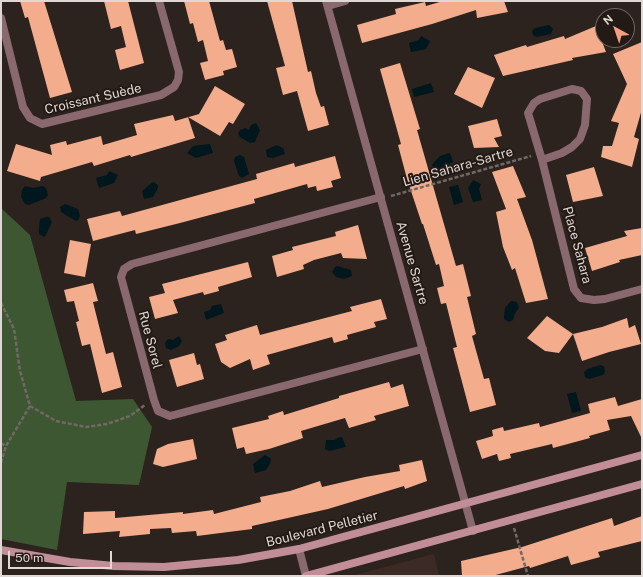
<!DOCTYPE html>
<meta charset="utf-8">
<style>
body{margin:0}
#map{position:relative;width:643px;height:577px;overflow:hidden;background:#2d231e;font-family:"Public Sans",sans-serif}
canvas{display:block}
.frame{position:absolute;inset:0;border:2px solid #dfd8d5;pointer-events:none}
.north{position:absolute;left:595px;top:8px;width:40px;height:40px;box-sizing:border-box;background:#241a15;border:1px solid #6f6662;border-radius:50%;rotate:320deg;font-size:11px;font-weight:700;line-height:16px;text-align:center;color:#dfd8d5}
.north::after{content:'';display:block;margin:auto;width:14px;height:18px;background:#f39f84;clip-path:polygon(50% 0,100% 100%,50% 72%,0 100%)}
.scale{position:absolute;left:8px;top:551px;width:104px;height:18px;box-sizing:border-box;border:2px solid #dfd8d5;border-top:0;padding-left:5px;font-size:12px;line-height:14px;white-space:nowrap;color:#dfd8d5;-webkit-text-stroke:3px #241a15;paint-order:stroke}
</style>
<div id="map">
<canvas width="643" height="577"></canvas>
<div class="frame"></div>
<div class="north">N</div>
<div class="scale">50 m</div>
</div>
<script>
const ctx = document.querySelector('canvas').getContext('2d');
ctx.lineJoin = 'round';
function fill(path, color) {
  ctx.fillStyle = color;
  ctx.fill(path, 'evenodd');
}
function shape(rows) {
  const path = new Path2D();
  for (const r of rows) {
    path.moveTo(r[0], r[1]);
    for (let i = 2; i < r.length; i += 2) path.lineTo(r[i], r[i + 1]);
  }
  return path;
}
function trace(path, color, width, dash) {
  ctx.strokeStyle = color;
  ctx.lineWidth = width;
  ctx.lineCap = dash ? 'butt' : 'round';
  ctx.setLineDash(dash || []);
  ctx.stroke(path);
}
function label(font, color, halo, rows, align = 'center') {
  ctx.font = font + ' "Public Sans",sans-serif';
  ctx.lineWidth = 4;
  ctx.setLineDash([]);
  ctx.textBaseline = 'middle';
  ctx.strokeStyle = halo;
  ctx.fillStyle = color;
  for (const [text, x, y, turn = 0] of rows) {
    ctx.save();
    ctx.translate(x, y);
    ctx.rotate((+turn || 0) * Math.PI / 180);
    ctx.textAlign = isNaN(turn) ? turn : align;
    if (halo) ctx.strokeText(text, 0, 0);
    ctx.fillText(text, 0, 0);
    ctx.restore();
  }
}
const built = shape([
 [434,554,439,576,351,576]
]);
const green = shape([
 [1,208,30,235,76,401,133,399,152,427,139,485,67,482,57,550,1,539]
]);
const water = shape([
 [549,25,553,29,551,34,536,37,533,35,532,31,535,28],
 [421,36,430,41,426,49,411,52,409,43,419,40],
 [431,83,434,92,414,97,412,89],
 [256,123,260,130,255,142,250,143,240,137,238,134,240,130,245,128,249,130,251,125],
 [210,144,213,153,196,158,187,153,193,146],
 [276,145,283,148,285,154,273,158,267,157,266,150],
 [449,153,451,155,453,162,435,171,432,165,435,161,440,156],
 [240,155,244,157,249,174,242,178,239,176,234,161,235,157],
 [109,171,118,175,114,183,99,188,96,178,107,175],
 [473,180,481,184,479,189,482,200,473,202,468,188],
 [153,182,158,185,158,188,153,197,144,199,142,191],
 [458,185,463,202,454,205,449,187],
 [25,186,33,188,43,186,46,188,48,195,46,198,29,205,25,204,21,197,22,190],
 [65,204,78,209,80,216,78,220,76,221,61,212,60,207],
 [46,217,49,217,52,222,46,235,44,237,39,234,39,227,40,219],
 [337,266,351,270,352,276,344,279,336,277,332,272,335,267],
 [511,301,517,302,519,308,515,313,513,320,509,322,504,319,504,316,505,308],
 [221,304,224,313,206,320,204,312,210,310,212,306],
 [179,336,182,341,179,346,171,350,166,348,165,343,168,339,173,340],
 [600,365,604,366,605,372,603,375,589,379,585,377,584,372,587,369],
 [576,392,581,411,572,413,567,394],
 [342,437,346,447,329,451,325,449,326,440,335,440,337,438],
 [265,455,271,459,270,464,266,470,255,473,253,464]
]);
const building = shape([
 [20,1,44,1,72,92,50,98,28,17,25,18],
 [104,1,128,1,144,63,120,70,115,50,126,47,121,26,111,29],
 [184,1,209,1,220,41,223,40,226,50,232,49,237,67,223,71,224,75,205,80,200,63,208,61,203,40,198,42,193,23,190,24],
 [267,1,292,1,308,72,311,71,316,93,321,107,324,106,329,125,308,131,297,91,283,95,276,68,285,66],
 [443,1,504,1,508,12,477,18,476,10,432,24,362,43,357,25,396,14,395,9,425,2,426,6],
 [596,26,606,52,572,58,573,60,503,76,494,55,526,45,527,47,564,36,565,39],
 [642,42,642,109,634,137,639,139,632,167,601,157,603,146,612,146,619,123,611,121,627,84,613,54],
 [400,63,420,129,417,130,456,266,463,264,471,296,467,297,476,334,472,336,484,379,489,378,496,405,470,412,453,348,457,347,446,303,441,304,437,288,444,286,439,264,436,265,423,224,422,224,407,179,398,145,401,144,380,69],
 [468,67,495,78,482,108,454,94],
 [215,86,245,104,233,124,229,122,220,136,188,117,195,138,131,157,130,155,94,166,92,162,41,177,40,181,7,171,16,144,52,155,50,145,66,141,67,145,101,136,103,145,137,135,134,124,173,115,175,121,199,114],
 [497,119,502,136,494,138,499,147,474,148,468,126],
 [335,156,341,178,331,181,333,187,317,191,316,186,308,188,307,184,254,199,255,203,180,223,136,234,135,230,93,241,87,219,120,211,122,216,257,179,256,174,294,163,295,167],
 [513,166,526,197,517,199,532,240,548,299,526,303,515,268,512,270,503,247,496,212,506,209,492,172],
 [594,167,603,196,573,202,566,175],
 [358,225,367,259,343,258,341,253,314,260,303,265,304,269,277,277,272,256,293,250,292,247,336,236,335,232],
 [642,228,642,255,619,260,620,262,592,271,585,248,627,236,624,231],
 [70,240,91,244,85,277,64,273],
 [248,262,252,277,218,287,219,291,204,295,203,292,173,300,178,313,155,319,149,297,165,293,162,284],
 [93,283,98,301,93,302,106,354,113,352,122,387,102,393,90,344,82,346,76,322,79,321,74,301,67,302,64,290],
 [381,299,387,319,374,322,376,327,347,335,348,339,334,343,332,337,267,355,270,364,253,370,250,359,230,368,221,362,215,344,227,340,225,335,257,325,260,335,352,311,350,307],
 [547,316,573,334,602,327,627,318,629,328,635,325,641,344,609,352,582,361,573,334,559,353,545,351,527,338],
 [194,353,197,365,200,364,204,379,177,387,169,360],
 [389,382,391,388,403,384,409,406,374,416,376,420,349,428,345,418,301,431,303,438,269,449,246,454,244,447,237,449,232,428,269,419,268,416,283,411,284,415,339,398,339,396],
 [615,397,618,406,642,399,642,439,631,416,607,420,610,430,589,436,590,438,553,448,552,444,510,454,511,458,499,461,497,454,482,459,476,441,493,436,492,430,503,427,504,431,539,423,540,427,590,413,588,404],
 [193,439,197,459,163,467,153,464,157,449,168,444],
 [422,460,427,481,405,489,404,486,328,509,252,526,252,529,197,536,196,531,172,533,171,528,150,529,150,534,119,537,120,531,83,534,84,512,115,511,115,518,183,512,183,514,213,510,214,514,261,502,260,497,290,491,320,481,322,487,365,477,400,471,399,465],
 [642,516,642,541,598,552,600,557,571,565,568,556,530,568,529,566,492,576,462,576,461,561,522,547,612,518,614,526]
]);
const path = shape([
 [391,196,531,156],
 [1,303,14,329,20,371,30,406,6,446,1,463],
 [30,406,56,421,86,427,107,424,130,416,145,405],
 [1,443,6,446],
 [514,528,528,576]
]);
const lane = shape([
 [299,549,306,576]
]);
const street = shape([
 [326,1,473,531],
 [328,6,345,1],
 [1,18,23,107,30,118,42,124,161,95,174,87,178,80,179,72,159,1],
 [542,160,562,153,572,147,580,139,585,125,587,99,581,91,572,89,540,99,534,103,528,113,542,160,574,289,581,298,594,300,605,299,642,289],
 [381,197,132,264,124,269,121,277,154,400,158,411,170,416,423,349]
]);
const secondary = shape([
 [1,550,70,562,114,566,164,567,238,560,299,549,642,455],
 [306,576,642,484]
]);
const streetNames = [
 ["Croissant Suède",93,99,-13],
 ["Lien Sahara-Sartre",458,167,-16],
 ["Place Sahara",577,245,75],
 ["Avenue Sartre",412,263,74],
 ["Rue Sorel",150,340,75],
 ["Boulevard Pelletier",322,529,-14]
];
fill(built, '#3c2b24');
fill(green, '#3d5732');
fill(water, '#00171d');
fill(building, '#f3ad8c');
trace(path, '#726964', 2.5, [4, 2]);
trace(lane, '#89686e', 8);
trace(street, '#89686e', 8);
trace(secondary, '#c18e97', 8);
label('13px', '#dfd8d5', '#241a15', streetNames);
</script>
